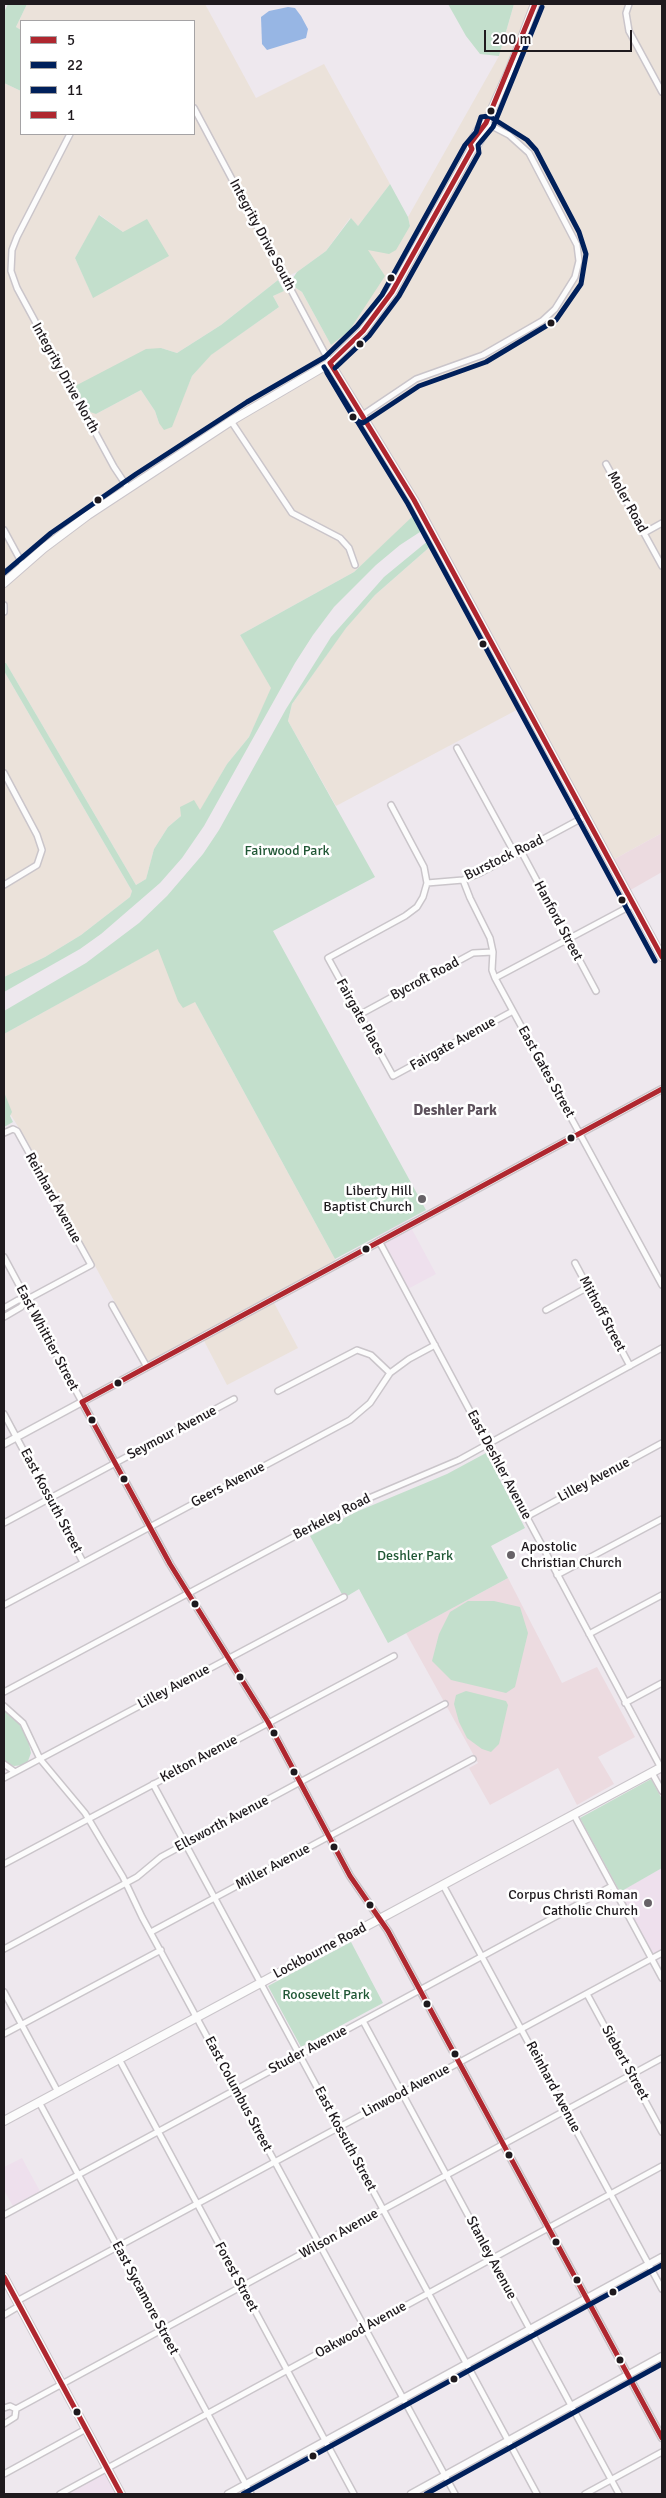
<!DOCTYPE html>
<style>
body{margin:0}
#map{position:relative;width:666px;height:2498px;overflow:hidden;background:#eee8ee;font-family:Signika,sans-serif}
canvas{display:block}
.frame{position:absolute;inset:0;border:5px solid #1f1a1e;pointer-events:none}
.legend{position:absolute;left:20px;top:20px;width:175px;height:115px;box-sizing:border-box;background:#fff;border:1px solid #a5a3a5;margin:0;padding:6px 9px;list-style:none;font-size:15px;color:#1f1a1e}
.legend li{display:flex;align-items:center;gap:10px;height:25px}
.legend b{width:25px;border:1px solid #a5a3a5}
.scale{position:absolute;left:484px;top:30px;width:148px;height:22px;box-sizing:border-box;border:2px solid #1f1a1e;border-top:0;padding-left:6px;font-size:15px;line-height:18px;white-space:nowrap;color:#1f1a1e;-webkit-text-stroke:4px #fff;paint-order:stroke}
</style>
<div id="map">
<canvas width="666" height="2498"></canvas>
<div class="frame"></div>
<ul class="legend">
<li><b style="height:6px;background:#af272f"></b>5</li>
<li><b style="height:6px;background:#00205b"></b>22</li>
<li><b style="height:6px;background:#00205b"></b>11</li>
<li><b style="height:6px;background:#af272f"></b>1</li>
</ul>
<div class="scale">200 m</div>
</div>
<script>
const ctx = document.querySelector('canvas').getContext('2d');
ctx.lineJoin = 'round';
function fill(path, color) {
  ctx.fillStyle = color;
  ctx.fill(path, 'evenodd');
}
function shape(rows) {
  const path = new Path2D();
  for (const r of rows) {
    path.moveTo(r[0], r[1]);
    for (let i = 2; i < r.length; i += 2) path.lineTo(r[i], r[i + 1]);
  }
  return path;
}
function trace(path, color, width, dash) {
  ctx.strokeStyle = color;
  ctx.lineWidth = width;
  ctx.lineCap = dash ? 'butt' : 'round';
  ctx.setLineDash(dash || []);
  ctx.stroke(path);
}
function label(font, color, halo, rows, align = 'center') {
  ctx.font = font + ' Signika,sans-serif';
  ctx.lineWidth = 5;
  ctx.setLineDash([]);
  ctx.textBaseline = 'middle';
  ctx.strokeStyle = halo;
  ctx.fillStyle = color;
  for (const [text, x, y, turn = 0] of rows) {
    ctx.save();
    ctx.translate(x, y);
    ctx.rotate((+turn || 0) * Math.PI / 180);
    ctx.textAlign = isNaN(turn) ? turn : align;
    if (halo) ctx.strokeText(text, 0, 0);
    ctx.fillText(text, 0, 0);
    ctx.restore();
  }
}
const built = shape([
 [407,1220,436,1274,404,1291,376,1237],
 [662,1868,662,1952,651,1958,616,1893],
 [22,2158,42,2195,15,2210,4,2190,4,2167],
 [107,2469,121,2494,72,2494,69,2490]
]);
const industrial = shape([
 [27,4,205,4,256,98,324,64,390,184,358,226,350,218,326,251,297,272,278,280,221,325,177,353,161,348,96,414,141,390,155,411,159,423,182,400,192,376,210,355,279,307,273,296,293,286,302,292,331,345,368,250,410,226,408,217,499,56,514,4,662,4,662,833,611,861,526,705,336,806,288,721,292,704,346,627,375,595,432,545,415,515,354,572,240,635,272,688,249,737,227,764,200,811,181,816,168,827,154,849,146,879,136,885,6,663,4,663,4,83,21,91,21,134,194,134,194,21,21,21,21,30,16,27],
 [100,215,123,232,93,297,75,258],
 [4,671,132,891,130,897,81,935,45,957,4,977],
 [164,945,335,1259,334,1266,272,1299,298,1348,227,1385,202,1337,149,1365,27,1141,4,1104,4,1034]
]);
const education = shape([
 [662,833,662,872,627,892,611,861],
 [508,1578,562,1683,597,1667,635,1737,598,1757,614,1784,577,1805,558,1768,490,1805,469,1768,478,1763,406,1633]
]);
const green = shape([
 [8,4,27,4,16,27,21,30,21,91,4,83,4,12],
 [448,4,514,4,499,56,480,54,466,36],
 [390,184,408,217,410,226,396,250,389,254,368,250,385,276,349,331,331,345,302,292,293,286,291,281,297,272,326,251,351,218,358,226],
 [99,215,123,232,147,219,169,256,93,298,75,258],
 [278,280,284,291,273,296,279,307,211,355,192,376,172,427,164,430,159,423,155,411,141,390,96,414,87,411,74,389,77,385,146,349,161,348,177,353,221,325],
 [415,514,423,530,400,545,376,565,334,607,313,635,295,663,204,826,182,858,160,883,101,934,80,949,4,992,4,977,45,957,81,935,130,897,132,891,4,671,4,663,6,663,136,885,146,879,154,849,168,827,181,816,180,807,194,800,200,810,227,764,249,737,271,688,240,635,354,572],
 [429,540,432,545,375,595,346,628,292,704,288,721,375,877,273,931,426,1210,335,1259,195,1002,183,1008,178,1001,158,949,4,1034,4,1011,86,963,139,923,167,896,203,854,219,830,286,709,331,637,384,577],
 [4,1092,12,1112,10,1116,13,1122,4,1127],
 [486,1453,525,1528,491,1546,508,1578,388,1643,359,1589,344,1598,310,1536,356,1512,447,1474],
 [468,1601,494,1601,520,1607,528,1633,515,1687,506,1693,451,1680,432,1661,439,1634,450,1612],
 [466,1691,506,1701,508,1705,499,1744,491,1752,482,1749,467,1738,459,1722,454,1704,456,1695],
 [4,1710,18,1722,28,1739,31,1753,28,1761,23,1765,14,1766,4,1762],
 [651,1779,662,1799,662,1868,620,1892,580,1818],
 [351,1942,383,2003,301,2047,268,1986]
]);
const water = shape([
 [288,7,295,8,301,16,308,29,306,38,267,50,262,44,261,17,269,11]
]);
const minor = shape([
 [629,4,626,13,629,31,662,92],
 [194,108,330,363],
 [70,134,17,237,12,250,11,271,17,288,114,467,128,488],
 [361,416,416,379,483,355,542,321,555,309,575,277,579,261,577,245,529,153,509,135,486,123],
 [231,421,292,513,340,538,349,548,355,565],
 [606,464,662,566],
 [4,530,23,565],
 [644,533,662,523],
 [4,605,4,612],
 [457,748,515,854],
 [4,773,37,835,42,850,37,865,4,885],
 [391,805,424,867,427,883,423,897,417,907,405,916,328,958,393,1076,513,1011],
 [521,851,596,991],
 [463,880,470,898,490,938,493,952,492,970,495,978,662,1285],
 [427,883,463,880,480,873,586,816],
 [495,978,634,904],
 [359,1015,473,953,493,952],
 [4,1133,13,1129,17,1131,91,1265,26,1300,18,1300,4,1308],
 [379,1241,661,1768],
 [4,1257,82,1402],
 [575,1263,630,1366],
 [112,1305,147,1367],
 [546,1310,588,1287],
 [4,1317,21,1307,26,1300],
 [278,1391,357,1350,371,1355,390,1373],
 [4,1414,83,1562],
 [526,1517,662,1443],
 [4,1523,234,1399],
 [557,1575,662,1519],
 [4,1605,350,1420,370,1403,390,1373,409,1359,435,1345],
 [589,1634,662,1595],
 [4,1692,355,1504,459,1460,662,1348],
 [625,1703,662,1683],
 [4,1706,23,1723,40,1759,85,1813,123,1877,142,1917,455,2494],
 [4,1764,15,1772],
 [652,1773,662,1791],
 [4,1778,344,1597],
 [153,1784,537,2494],
 [574,1815,662,1978],
 [4,1864,394,1656],
 [443,1885,662,2289],
 [151,1932,473,1759],
 [4,1949,137,1877,161,1857,445,1704],
 [4,1992,58,2092],
 [587,1994,662,2132],
 [363,2021,619,2494],
 [4,2034,161,1950],
 [119,2059,354,2494],
 [39,2102,251,2494],
 [4,2215,612,1886],
 [17,2301,662,1953],
 [4,2315,19,2306],
 [4,2408,10,2406,16,2409,662,2058],
 [4,2424,15,2417,16,2409],
 [4,2474,86,2429],
 [60,2494,662,2166],
 [585,2494,662,2452]
]);
const tertiary = shape([
 [82,1402,170,1564,268,1722,350,1876,388,1931,662,2438],
 [4,1444,662,1089],
 [228,2494,662,2257],
 [411,2494,662,2356]
]);
const secondary = shape([
 [330,363,414,500,662,957],
 [4,2121,662,1767]
]);
const primary = shape([
 [472,149,470,144,477,132,481,126,484,127],
 [4,583,44,548,88,515,231,421,330,363,363,331,392,292,472,149,476,147,486,130,484,127,510,69,535,4],
 [4,2277,121,2494]
]);
const bus1 = shape([
 [330,363,414,500,662,957],
 [330,363,363,331,392,292,472,149,470,144,486,123,535,4],
 [82,1402,170,1564,268,1722,350,1876,388,1931,662,2438],
 [82,1402,662,1089]
]);
const bus2 = shape([
 [324,367,408,504,655,961],
 [335,368,369,336,399,296,479,153,478,145,493,127,542,7],
 [243,2494,662,2265],
 [426,2494,662,2364]
]);
const bus3 = shape([
 [4,573,51,533,136,474,247,402,325,357,357,326,382,295,465,145,476,132,481,117,489,116,527,140,536,150,579,232,586,254,581,284,556,320,486,362,419,386,363,423,355,420,327,373]
]);
const bus4 = shape([
 [4,2277,121,2494]
]);
const markers = [
 [491,111,4.5,"#1f1a1e"],
 [391,278,4.5,"#1f1a1e"],
 [551,323,4.5,"#1f1a1e"],
 [360,344,4.5,"#1f1a1e"],
 [353,417,4.5,"#1f1a1e"],
 [98,500,4.5,"#1f1a1e"],
 [483,644,4.5,"#1f1a1e"],
 [622,900,4.5,"#1f1a1e"],
 [571,1138,4.5,"#1f1a1e"],
 [422,1199,5,"#676267"],
 [366,1249,4.5,"#1f1a1e"],
 [118,1383,4.5,"#1f1a1e"],
 [92,1420,4.5,"#1f1a1e"],
 [124,1479,4.5,"#1f1a1e"],
 [511,1555,5,"#676267"],
 [195,1604,4.5,"#1f1a1e"],
 [240,1677,4.5,"#1f1a1e"],
 [274,1733,4.5,"#1f1a1e"],
 [294,1772,4.5,"#1f1a1e"],
 [334,1847,4.5,"#1f1a1e"],
 [648,1903,5,"#676267"],
 [370,1905,4.5,"#1f1a1e"],
 [427,2004,4.5,"#1f1a1e"],
 [455,2054,4.5,"#1f1a1e"],
 [509,2155,4.5,"#1f1a1e"],
 [556,2242,4.5,"#1f1a1e"],
 [577,2280,4.5,"#1f1a1e"],
 [613,2292,4.5,"#1f1a1e"],
 [620,2360,4.5,"#1f1a1e"],
 [454,2379,4.5,"#1f1a1e"],
 [77,2412,4.5,"#1f1a1e"],
 [313,2456,4.5,"#1f1a1e"]
];
const streetNames = [
 ["Integrity Drive South",262,235,62],
 ["Integrity Drive North",65,378,61],
 ["Moler Road",627,502,61],
 ["Burstock Road",504,858,-26],
 ["Hanford Street",558,921,62],
 ["Bycroft Road",425,979,-28],
 ["Fairgate Place",360,1017,61],
 ["Fairgate Avenue",453,1044,-29],
 ["East Gates Street",546,1072,61],
 ["Reinhard Avenue",53,1198,61],
 ["Mithoff Street",602,1314,62],
 ["East Whittier Street",47,1338,62],
 ["Seymour Avenue",172,1433,-28],
 ["East Deshler Avenue",499,1465,62],
 ["Lilley Avenue",594,1480,-28],
 ["Geers Avenue",228,1485,-28],
 ["East Kossuth Street",51,1501,62],
 ["Berkeley Road",332,1517,-27],
 ["Lilley Avenue",174,1687,-28],
 ["Kelton Avenue",199,1759,-28],
 ["Ellsworth Avenue",222,1824,-28],
 ["Miller Avenue",273,1867,-28],
 ["Lockbourne Road",320,1951,-28],
 ["Studer Avenue",308,2050,-28],
 ["Siebert Street",625,2063,61],
 ["Reinhard Avenue",553,2087,62],
 ["Linwood Avenue",406,2091,-28],
 ["East Columbus Street",238,2094,62],
 ["East Kossuth Street",345,2139,62],
 ["Wilson Avenue",339,2234,-29],
 ["Stanley Avenue",491,2258,62],
 ["Forest Street",236,2277,62],
 ["East Sycamore Street",145,2298,62],
 ["Oakwood Avenue",361,2330,-29]
];
const parkNames = [
 ["Fairwood Park",287,851],
 ["Deshler Park",415,1556],
 ["Roosevelt Park",326,1995]
];
const poiNames = [
 ["Liberty Hill",412,1191],
 ["Baptist Church",412,1207],
 ["Apostolic",521,1547,"left"],
 ["Christian Church",521,1563,"left"],
 ["Corpus Christi Roman",638,1895],
 ["Catholic Church",638,1911]
];
const neighbourhoodNames = [
 ["Deshler Park",455,1111]
];
fill(built, '#eee0ed');
fill(industrial, '#ebe2da');
fill(education, '#ecdbe0');
fill(green, '#c3dfcc');
fill(water, '#97b6e4');
trace(minor, '#cac5ca', 8);
trace(tertiary, '#cac5ca', 9);
trace(secondary, '#cac5ca', 10);
trace(primary, '#cac5ca', 10);
trace(minor, '#fcfcfc', 5);
trace(tertiary, '#fcfcfc', 6);
trace(secondary, '#fcfcfc', 8);
trace(primary, '#fcfcfc', 8);
trace(bus1, '#af272f', 5);
trace(bus2, '#00205b', 5);
trace(bus3, '#00205b', 5);
trace(bus4, '#af272f', 5);
for (const [x, y, r, color] of markers) {
  const dot = new Path2D();
  dot.arc(x, y, r, 0, 2 * Math.PI);
  ctx.fillStyle = color;
  ctx.fill(dot);
  trace(dot, '#fff', 2);
}
label('14px', '#1f1a1e', '#fff', streetNames);
label('14px', '#205735', '#fff', parkNames);
label('14px', '#1f1a1e', '#fff', poiNames, 'right');
label('bold 15px', '#5d515c', '#fff', neighbourhoodNames);
</script>
